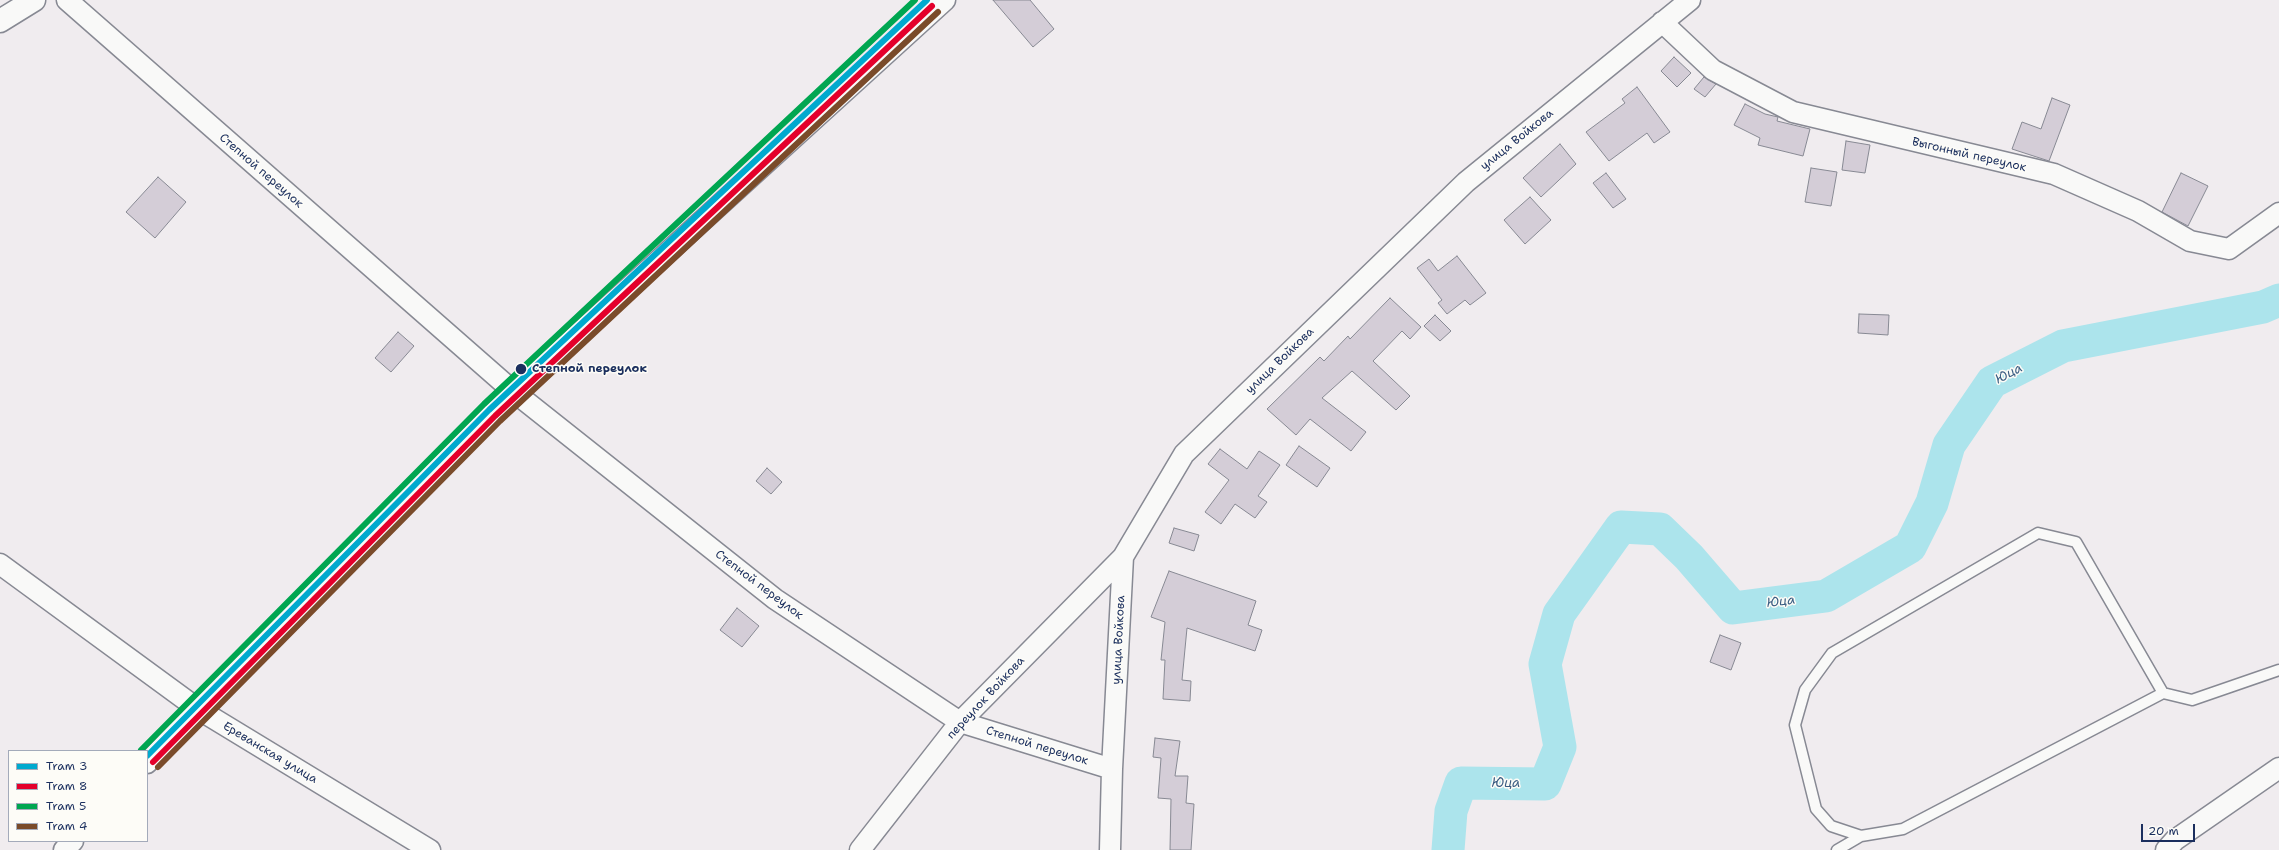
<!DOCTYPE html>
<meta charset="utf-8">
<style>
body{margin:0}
#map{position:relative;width:2279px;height:850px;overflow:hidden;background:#f0ecef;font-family:"Shantell Sans",sans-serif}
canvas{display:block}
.legend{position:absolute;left:8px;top:750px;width:140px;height:92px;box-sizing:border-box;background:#fdfcf7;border:1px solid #a3aaba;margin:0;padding:5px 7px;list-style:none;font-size:12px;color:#1b2f5e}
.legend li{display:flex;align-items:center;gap:8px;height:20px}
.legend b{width:20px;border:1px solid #a3aaba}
.scale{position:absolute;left:2141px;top:824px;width:54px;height:18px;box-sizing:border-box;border:2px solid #1b2f5e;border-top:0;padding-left:5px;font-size:12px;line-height:14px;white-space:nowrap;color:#1b2f5e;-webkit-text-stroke:3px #fdfcf7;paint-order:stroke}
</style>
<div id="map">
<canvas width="2279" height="850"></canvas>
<ul class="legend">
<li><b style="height:5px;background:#00a9ce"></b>Tram 3</li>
<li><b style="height:5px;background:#e4002b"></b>Tram 8</li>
<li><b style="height:5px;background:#00a651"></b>Tram 5</li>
<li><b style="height:5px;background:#7a4b2a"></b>Tram 4</li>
</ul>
<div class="scale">20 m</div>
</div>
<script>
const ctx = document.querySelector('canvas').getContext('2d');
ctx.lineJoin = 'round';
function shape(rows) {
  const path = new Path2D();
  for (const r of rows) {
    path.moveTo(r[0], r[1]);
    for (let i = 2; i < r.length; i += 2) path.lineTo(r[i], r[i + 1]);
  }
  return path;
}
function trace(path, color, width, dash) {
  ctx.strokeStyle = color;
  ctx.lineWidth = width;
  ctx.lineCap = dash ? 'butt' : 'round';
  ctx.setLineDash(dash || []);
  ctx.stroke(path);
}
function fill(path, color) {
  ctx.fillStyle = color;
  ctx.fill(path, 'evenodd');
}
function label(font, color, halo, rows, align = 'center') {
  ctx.font = font + ' "Shantell Sans",sans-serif';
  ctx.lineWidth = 3;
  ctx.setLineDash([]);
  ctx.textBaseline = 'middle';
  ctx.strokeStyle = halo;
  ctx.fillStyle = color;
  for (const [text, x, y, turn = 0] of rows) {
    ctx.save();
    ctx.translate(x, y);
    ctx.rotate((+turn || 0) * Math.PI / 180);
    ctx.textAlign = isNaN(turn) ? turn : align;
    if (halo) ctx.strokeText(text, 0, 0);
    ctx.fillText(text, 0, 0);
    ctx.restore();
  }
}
const river = shape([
 [1448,850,1451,811,1461,783,1545,784,1560,747,1545,664,1559,614,1621,527,1660,529,1689,557,1733,608,1826,596,1910,547,1932,503,1949,445,1992,382,2063,346,2263,307,2279,300]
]);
const building = shape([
 [993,0,1030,0,1054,29,1033,47,993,0],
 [1674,57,1691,73,1677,87,1661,71,1674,57],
 [1704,77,1716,84,1705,97,1694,89,1704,77],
 [1637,87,1670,132,1654,143,1647,133,1609,161,1586,132,1625,103,1622,99,1637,87],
 [2052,98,2070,105,2049,161,2012,149,2022,122,2041,129,2052,98],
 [1745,104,1765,114,1778,117,1777,121,1810,129,1803,156,1758,145,1760,138,1734,125,1745,104],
 [1846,141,1870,145,1865,173,1842,170,1846,141],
 [1560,144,1576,164,1541,197,1523,178,1560,144],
 [1811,168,1837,172,1831,206,1805,202,1811,168],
 [1606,173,1626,199,1613,208,1593,183,1606,173],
 [2181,173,2208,186,2188,226,2162,212,2181,173],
 [158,177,186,202,155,238,126,212,158,177],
 [1530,197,1551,220,1525,244,1504,220,1530,197],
 [1457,256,1486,293,1470,305,1465,300,1447,314,1438,303,1442,300,1417,268,1429,259,1438,271,1457,256],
 [1390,298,1421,327,1410,339,1402,331,1373,361,1410,396,1396,410,1352,371,1322,398,1366,432,1351,451,1310,419,1296,435,1267,409,1320,357,1324,361,1348,336,1350,339,1390,298],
 [1859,314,1889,315,1888,335,1858,333,1859,314],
 [1435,315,1451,331,1440,341,1424,326,1435,315],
 [398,332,414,346,391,372,375,358,398,332],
 [1299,446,1330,468,1317,487,1286,465,1299,446],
 [1220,449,1247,469,1259,451,1280,465,1258,496,1267,502,1255,518,1235,504,1221,524,1205,512,1229,480,1208,464,1220,449],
 [767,468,782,482,771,494,756,481,767,468],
 [1174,528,1199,535,1194,551,1169,543,1174,528],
 [1169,571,1256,601,1248,625,1262,630,1255,651,1187,628,1182,680,1191,681,1190,701,1163,699,1165,660,1161,660,1165,622,1151,617,1169,571],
 [737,608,759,626,742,647,720,630,737,608],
 [1720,635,1741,643,1731,670,1710,662,1720,635],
 [1155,738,1180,741,1175,776,1188,776,1186,803,1194,804,1191,850,1170,850,1171,799,1158,798,1161,758,1153,757,1155,738]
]);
const service = shape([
 [2163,693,2076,542,2038,533,1832,653,1805,690,1795,725,1816,809,1831,826,1861,836,1903,829,2163,693,2192,700,2279,670],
 [1837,850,1861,836]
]);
const minor = shape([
 [67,0,514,392,775,599,960,722,1112,769],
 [1662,22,1713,70,1793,112,2054,174,2138,211,2190,241,2229,249,2279,213],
 [0,564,198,709,430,850],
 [147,763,198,709,514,392,945,0],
 [64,850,73,841],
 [860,850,960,722,1123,557],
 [1110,850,1112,769,1123,557,1184,454,1466,182,1690,0],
 [2166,850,2175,840,2279,768]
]);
const secondary = shape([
 [0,21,34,0]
]);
const tram1 = shape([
 [147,756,489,410,927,0]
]);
const tram2 = shape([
 [153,762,495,416,932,6]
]);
const tram3 = shape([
 [141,750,484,404,915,0]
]);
const tram4 = shape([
 [158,767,500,421,938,12]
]);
const markers = [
 [521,369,6,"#1b2f5e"]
];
const streetNames = [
 ["улица Войкова",1517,140,-39],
 ["Выгонный переулок",1969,155,13],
 ["Степной переулок",261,171,41],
 ["улица Войкова",1280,361,-44],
 ["Степной переулок",759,585,37],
 ["улица Войкова",1119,640,-87],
 ["переулок Войкова",986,698,-47],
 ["Степной переулок",1037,746,17],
 ["Ереванская улица",270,753,31]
];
const stopNames = [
 ["Степной переулок",532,369]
];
const waterNames = [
 ["Юца",2009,374,-28],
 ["Юца",1781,602,-7],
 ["Юца",1506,784]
];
trace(river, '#ace4ec', 33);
fill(building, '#d4cdd7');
trace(building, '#878993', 1);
trace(service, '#878993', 13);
trace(minor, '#878993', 23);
trace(secondary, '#878993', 25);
trace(service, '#f9f9f8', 10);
trace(minor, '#f9f9f8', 20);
trace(secondary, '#f9f9f8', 22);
trace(tram1, '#00a9ce', 6);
trace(tram2, '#e4002b', 6);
trace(tram3, '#00a651', 6);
trace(tram4, '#7a4b2a', 6);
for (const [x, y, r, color] of markers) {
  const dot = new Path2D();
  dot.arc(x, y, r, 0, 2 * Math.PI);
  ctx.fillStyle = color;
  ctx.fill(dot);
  trace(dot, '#fdfcf7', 1.5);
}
label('12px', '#1b2f5e', '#fdfcf7', streetNames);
label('bold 12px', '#1b2f5e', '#fdfcf7', stopNames, 'left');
label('italic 13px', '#385b81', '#fdfcf7', waterNames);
</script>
